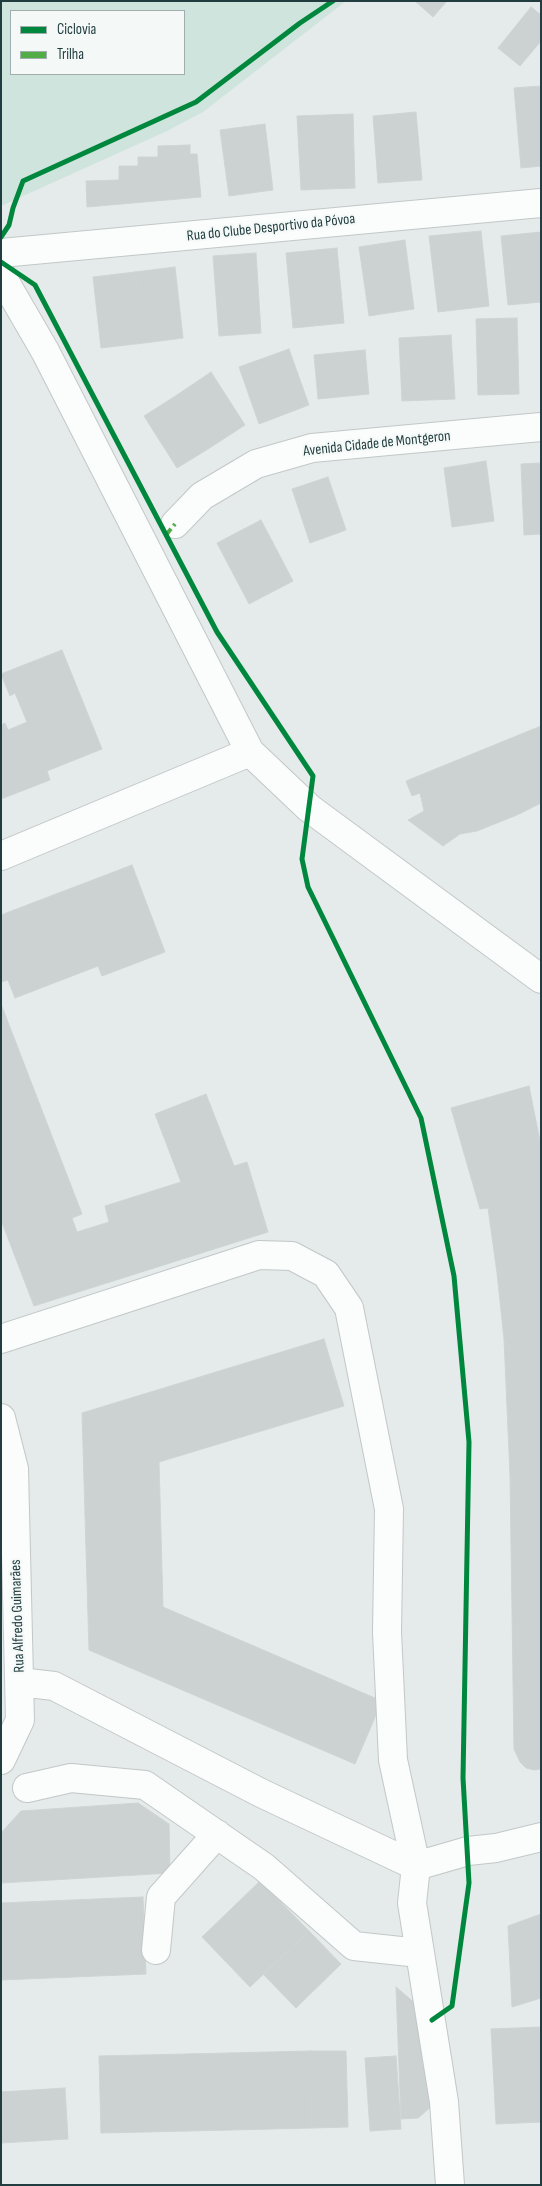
<!DOCTYPE html>
<meta charset="utf-8">
<style>
body{margin:0}
#map{position:relative;width:542px;height:2186px;overflow:hidden;background:#e5ebea;font-family:"Sofia Sans Condensed",sans-serif}
canvas{display:block}
.frame{position:absolute;inset:0;border:2px solid #223d3f;pointer-events:none}
.legend{position:absolute;left:10px;top:10px;width:175px;height:65px;box-sizing:border-box;background:#f4f9f8;border:1px solid #a0aeae;margin:0;padding:6px 9px;list-style:none;font-size:15px;color:#223d3f}
.legend li{display:flex;align-items:center;gap:10px;height:25px}
.legend b{width:25px;border:1px solid #a0aeae}
</style>
<div id="map">
<canvas width="542" height="2186"></canvas>
<div class="frame"></div>
<ul class="legend">
<li><b style="height:6px;background:#00873e"></b>Ciclovia</li>
<li><b style="height:6px;background:#53ad46"></b>Trilha</li>
</ul>
</div>
<script>
const ctx = document.querySelector('canvas').getContext('2d');
ctx.lineJoin = 'round';
function fill(path, color) {
  ctx.fillStyle = color;
  ctx.fill(path, 'evenodd');
}
function shape(rows) {
  const path = new Path2D();
  for (const r of rows) {
    path.moveTo(r[0], r[1]);
    for (let i = 2; i < r.length; i += 2) path.lineTo(r[i], r[i + 1]);
  }
  return path;
}
function trace(path, color, width, dash) {
  ctx.strokeStyle = color;
  ctx.lineWidth = width;
  ctx.lineCap = dash ? 'butt' : 'round';
  ctx.setLineDash(dash || []);
  ctx.stroke(path);
}
function label(font, color, halo, rows, align = 'center') {
  ctx.font = font + ' "Sofia Sans Condensed",sans-serif';
  ctx.lineWidth = 4;
  ctx.setLineDash([]);
  ctx.textBaseline = 'middle';
  ctx.strokeStyle = halo;
  ctx.fillStyle = color;
  for (const [text, x, y, turn = 0] of rows) {
    ctx.save();
    ctx.translate(x, y);
    ctx.rotate((+turn || 0) * Math.PI / 180);
    ctx.textAlign = isNaN(turn) ? turn : align;
    if (halo) ctx.strokeText(text, 0, 0);
    ctx.fillText(text, 0, 0);
    ctx.restore();
  }
}
const green = shape([
 [1,1,346,1,203,112,167,131,1,206],
 [11,11,184,11,184,74,11,74]
]);
const building = shape([
 [415,1,447,1,433,17,415,1],
 [531,7,541,15,541,41,520,66,498,48,531,7],
 [541,86,541,166,521,168,514,88,541,86],
 [416,112,422,180,378,183,373,116,416,112],
 [353,114,355,188,301,190,297,116,353,114],
 [265,124,273,190,229,196,220,130,265,124],
 [190,145,190,154,197,154,201,197,87,207,86,181,119,180,119,166,138,166,138,157,158,157,158,146,190,145],
 [481,231,489,306,438,312,429,236,481,231],
 [541,232,541,302,508,305,501,236,541,232],
 [405,240,414,309,369,316,359,247,405,240],
 [337,248,344,323,293,328,286,253,337,248],
 [256,253,261,333,219,336,213,256,256,253],
 [175,267,183,338,144,343,135,272,175,267],
 [135,272,144,343,101,348,93,277,135,272],
 [517,318,519,394,478,395,476,319,517,318],
 [451,335,455,399,402,401,399,338,451,335],
 [289,349,309,405,259,424,239,367,289,349],
 [365,350,369,394,318,399,314,355,365,350],
 [211,372,245,425,208,449,174,397,211,372],
 [174,397,208,449,177,468,144,416,174,397],
 [486,461,494,521,452,527,444,468,486,461],
 [541,463,541,534,524,535,521,464,541,463],
 [328,477,346,530,310,543,292,489,328,477],
 [261,520,293,581,249,604,217,543,261,520],
 [62,650,102,749,47,771,50,780,1,799,1,725,5,723,8,730,27,722,15,693,10,696,1,674,62,650],
 [541,726,541,803,517,815,477,831,460,834,443,846,408,820,424,811,420,793,412,796,406,781,541,726],
 [132,865,165,952,102,976,98,966,15,998,8,980,1,982,1,915,132,865],
 [1,1004,82,1214,72,1218,77,1232,109,1222,105,1206,181,1182,155,1114,206,1094,234,1166,247,1162,268,1232,34,1306,1,1220,1,1004],
 [529,1086,541,1146,541,1769,534,1770,526,1768,520,1762,514,1749,510,1475,504,1339,497,1273,488,1208,480,1209,451,1108,529,1086],
 [324,1339,344,1406,159,1462,163,1607,382,1701,355,1764,89,1650,82,1413,324,1339],
 [138,1803,169,1824,170,1873,1,1883,1,1833,21,1811,138,1803],
 [260,1881,309,1931,250,1987,202,1937,260,1881],
 [143,1897,146,1974,1,1980,1,1903,143,1897],
 [541,1914,541,1998,512,2007,508,1926,541,1914],
 [309,1931,341,1964,296,2008,263,1974,309,1931],
 [396,1987,416,2004,432,2106,418,2118,401,2119,396,1987],
 [541,2027,541,2122,496,2124,491,2029,541,2027],
 [310,2051,312,2128,231,2130,229,2053,310,2051],
 [310,2051,346,2051,348,2127,312,2128,310,2051],
 [229,2053,231,2130,101,2133,99,2056,229,2053],
 [396,2056,401,2129,370,2131,365,2058,396,2056],
 [65,2088,68,2139,1,2143,1,2092,65,2088]
]);
const minor = shape([
 [1,253,541,203],
 [1,275,45,351,250,752,309,808,541,979],
 [175,524,202,496,256,464,312,448,541,427],
 [1,856,250,752],
 [1,1339,259,1255,292,1256,326,1274,349,1308,389,1509,387,1632,393,1760,416,1866,412,1903,444,2102,450,2185],
 [1,1418,14,1469,20,1720,1,1760],
 [20,1682,54,1686,261,1793,416,1866,468,1851,496,1848,541,1837],
 [27,1788,71,1778,145,1785,264,1867,354,1946,419,1953],
 [156,1950,161,1897,217,1834]
]);
const quiet = shape([
 [166,535,175,524]
]);
const cycleway = shape([
 [1,237,9,225,13,208,23,181,196,102,300,23,333,1],
 [1,262,35,285,217,632,313,776,302,859,308,887,421,1118,454,1276,469,1442,463,1778,469,1883,452,2006,432,2020]
]);
const streetNames = [
 ["Rua do Clube Desportivo da Póvoa",271,228,-6],
 ["Avenida Cidade de Montgeron",377,444,-6],
 ["Rua Alfredo Guimarães",18,1616,-92]
];
fill(green, '#cee4dc');
fill(building, '#ccd2d1');
trace(building, '#ced4d3', 1);
trace(minor, '#c2c8c7', 30);
trace(minor, '#fbfcfc', 28);
trace(quiet, '#53ad46', 4, [8, 4]);
trace(cycleway, '#00873e', 5);
label('15px', '#223d3f', '#f4f9f8', streetNames);
</script>
